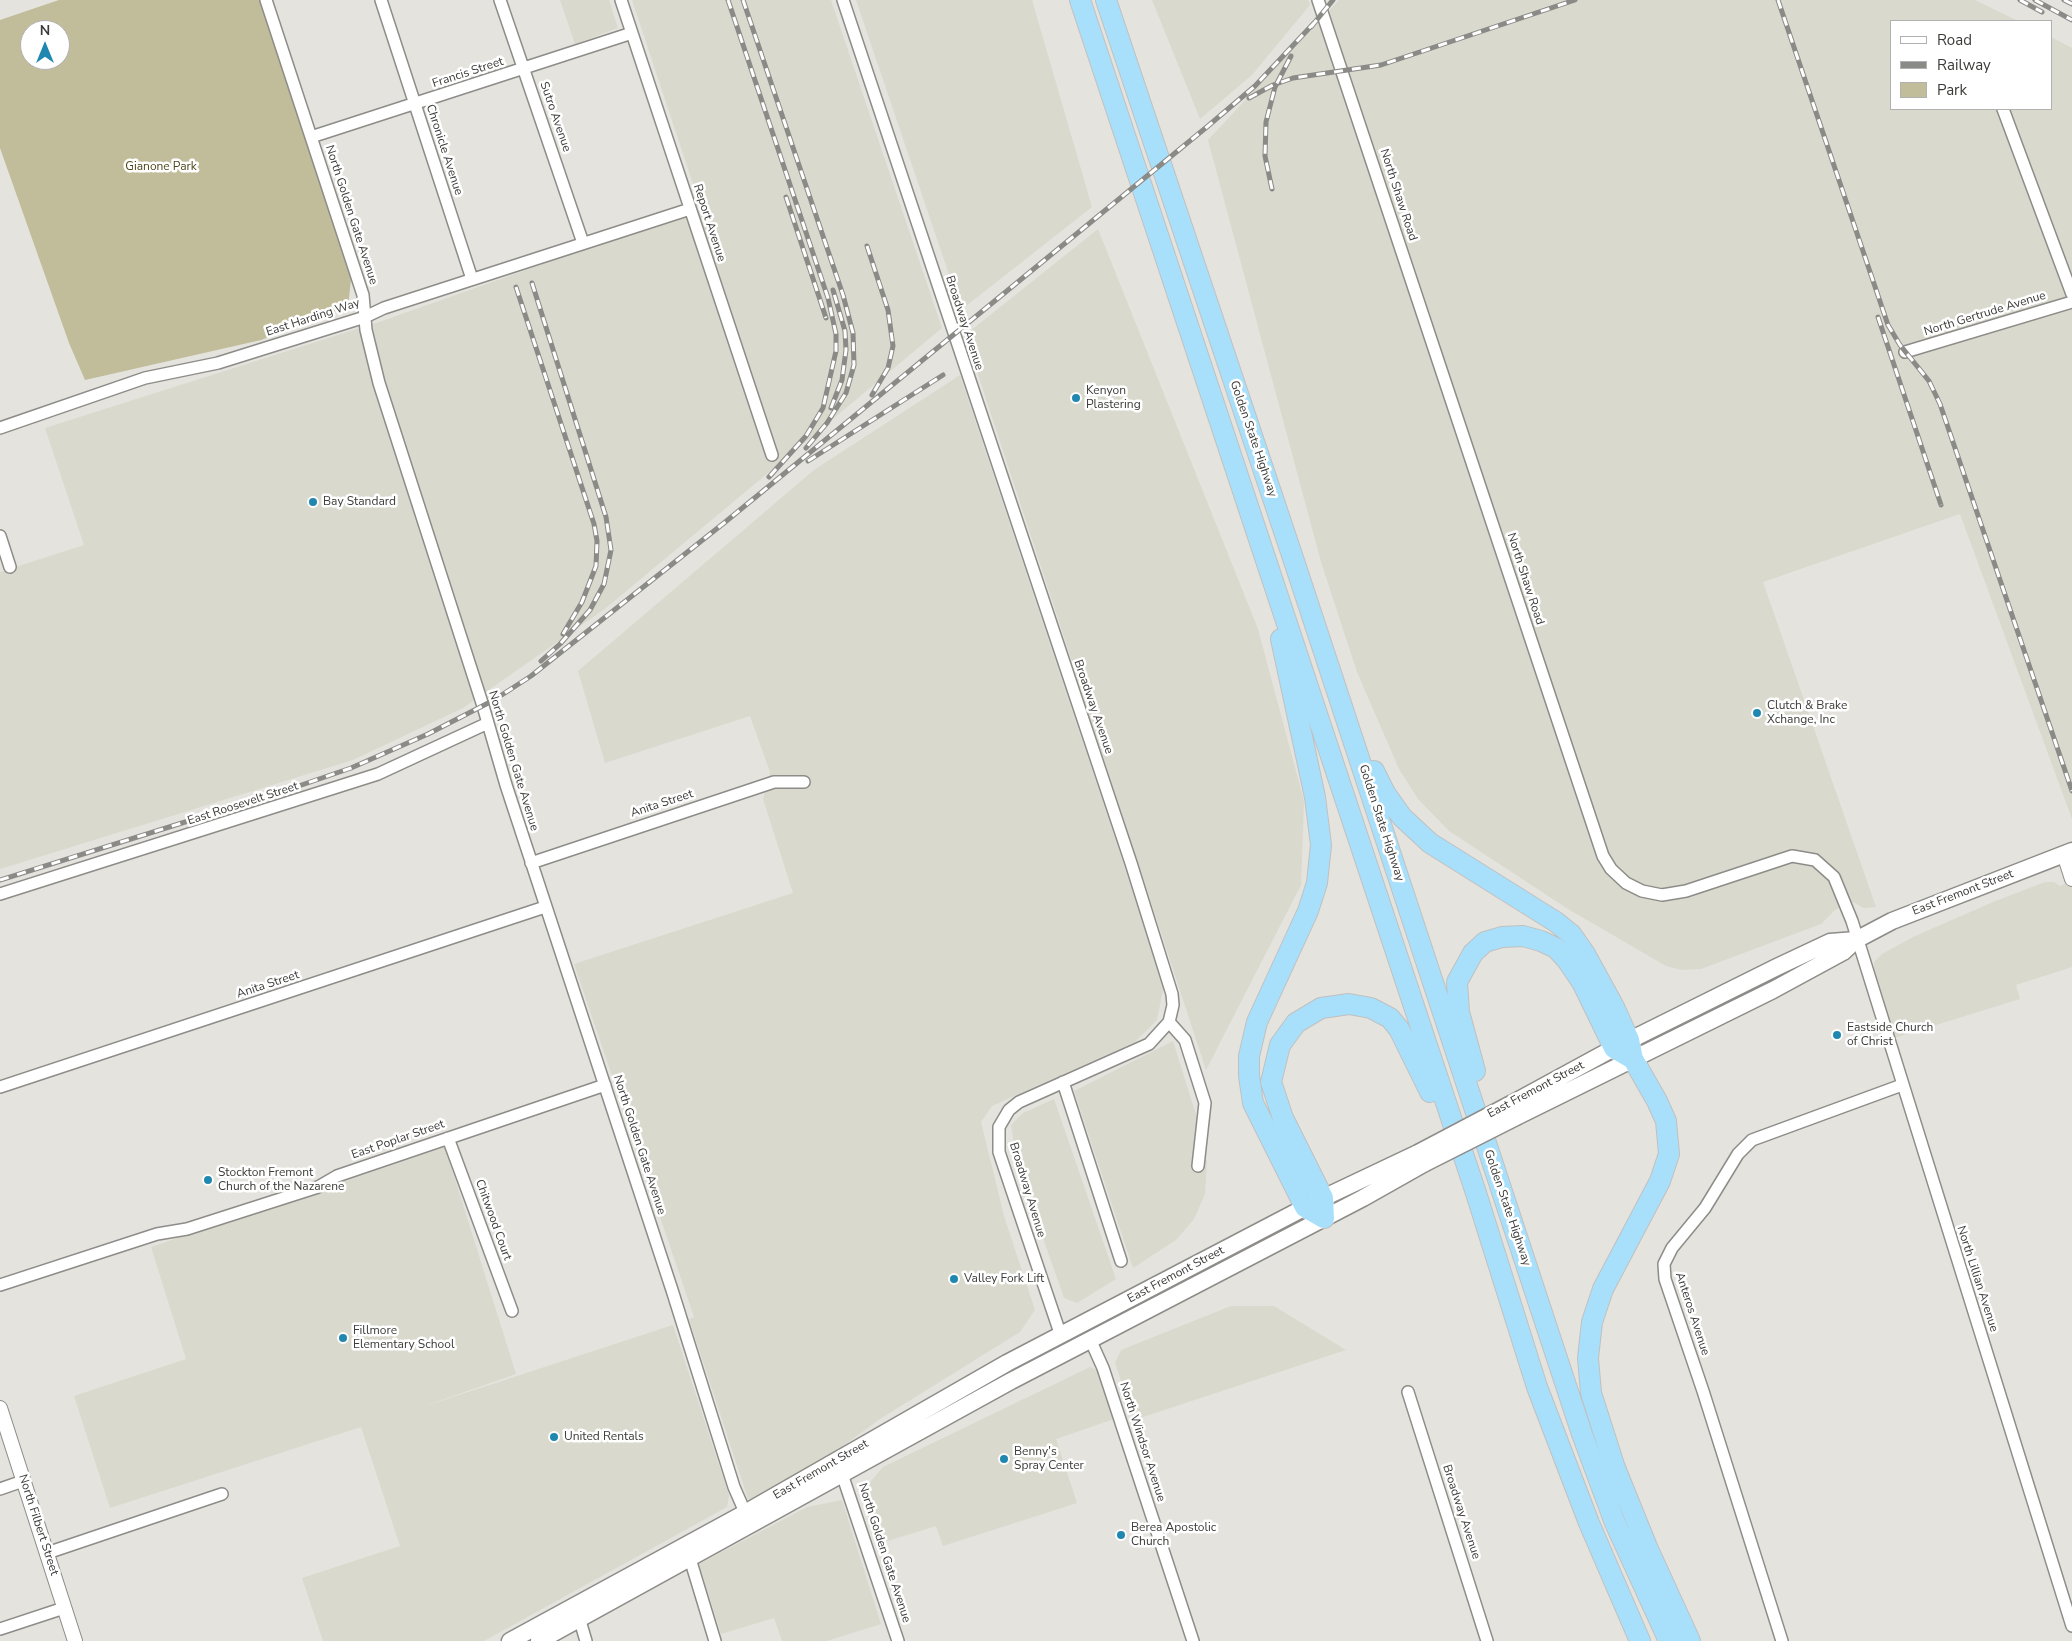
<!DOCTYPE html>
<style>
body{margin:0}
#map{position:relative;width:2072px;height:1641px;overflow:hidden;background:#e4e3de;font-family:"Nunito Sans",sans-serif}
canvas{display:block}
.legend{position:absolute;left:1890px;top:20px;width:162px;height:90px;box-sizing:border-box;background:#fff;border:1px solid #b1b1b0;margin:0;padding:6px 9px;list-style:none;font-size:15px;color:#3b3b39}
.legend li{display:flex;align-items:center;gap:10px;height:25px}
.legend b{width:25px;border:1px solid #b1b1b0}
.north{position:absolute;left:20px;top:20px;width:50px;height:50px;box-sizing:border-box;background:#fff;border:1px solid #b1b1b0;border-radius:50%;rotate:0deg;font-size:14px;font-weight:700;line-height:20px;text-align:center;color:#3b3b39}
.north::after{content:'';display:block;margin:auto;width:18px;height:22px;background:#2088b0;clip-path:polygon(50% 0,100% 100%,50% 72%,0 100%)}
</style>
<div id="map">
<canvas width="2072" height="1641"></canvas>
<ul class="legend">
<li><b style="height:6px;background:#fff"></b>Road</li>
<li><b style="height:6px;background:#8a8a87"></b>Railway</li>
<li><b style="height:14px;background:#c1bc99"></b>Park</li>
</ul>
<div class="north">N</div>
</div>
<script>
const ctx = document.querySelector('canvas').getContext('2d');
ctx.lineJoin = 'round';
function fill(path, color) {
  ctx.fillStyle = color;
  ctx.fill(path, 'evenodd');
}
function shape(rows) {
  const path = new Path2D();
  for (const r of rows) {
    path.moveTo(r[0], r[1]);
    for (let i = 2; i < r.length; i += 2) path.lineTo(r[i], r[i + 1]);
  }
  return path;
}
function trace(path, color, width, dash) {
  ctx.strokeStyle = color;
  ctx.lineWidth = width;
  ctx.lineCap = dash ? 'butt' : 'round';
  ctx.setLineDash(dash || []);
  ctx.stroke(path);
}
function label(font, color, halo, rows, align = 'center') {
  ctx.font = font + ' "Nunito Sans",sans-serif';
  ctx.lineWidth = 5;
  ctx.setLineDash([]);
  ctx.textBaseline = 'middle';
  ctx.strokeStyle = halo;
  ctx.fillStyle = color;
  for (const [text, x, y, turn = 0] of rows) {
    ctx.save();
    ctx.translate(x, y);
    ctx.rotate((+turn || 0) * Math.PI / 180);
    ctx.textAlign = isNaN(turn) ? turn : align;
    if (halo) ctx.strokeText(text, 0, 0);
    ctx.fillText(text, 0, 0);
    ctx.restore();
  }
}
const built = shape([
 [560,0,609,0,618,28,575,44],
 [632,0,831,0,942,328,606,608,463,708,353,760,0,869,0,572,84,545,45,428,382,321,701,208],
 [856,0,1032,0,1092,207,961,310],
 [1152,0,1308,0,1310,5,1252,75,1200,119],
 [1339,0,1975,0,2018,21,1891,21,1891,109,2051,109,2051,37,2072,48,2072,819,1960,514,1763,582,1876,907,1863,908,1853,902,1835,910,1821,924,1701,969,1682,970,1666,966,1568,909,1449,831,1418,799,1399,769,1357,672,1321,562,1208,140],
 [1098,229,1258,629,1304,801,1301,885,1206,1070,965,335],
 [960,375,1164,985,1157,1020,1135,1042,992,1106,981,1122,1004,1216,1035,1310,1020,1332,880,1419,796,1480,764,1498,748,1499,689,1319,694,1317,574,964,793,893,763,799,770,772,750,716,605,763,578,671,814,470],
 [2072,880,2072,967,2016,985,2020,999,1894,1038,1874,972,1874,962,1882,954,1913,937,1993,902,2045,882,2054,882,2060,886],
 [1173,1041,1199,1124,1194,1158,1207,1160,1205,1194,1194,1219,1176,1240,1133,1268,1074,1091],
 [1054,1099,1116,1279,1077,1303,1064,1298,1018,1167,1011,1125,1023,1113],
 [445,1147,516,1374,416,1409,673,1325,729,1495,727,1507,484,1641,323,1641,302,1578,400,1546,361,1427,110,1508,74,1396,186,1359,151,1247],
 [1231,1306,1274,1306,1346,1350,1134,1420,1115,1363,1121,1350],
 [1090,1367,1097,1370,1114,1419,1056,1439,1077,1503,943,1546,936,1526,878,1544,861,1493,883,1467],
 [842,1500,881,1624,827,1641,782,1641,774,1618,721,1634,699,1564,807,1507]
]);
const green = shape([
 [59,0,261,0,351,280,348,306,261,340,85,380,69,343,0,148,0,20],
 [30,30,60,30,60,60,30,60]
]);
const minor = shape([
 [266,0,363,295,366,330,379,383,483,706,506,785,672,1290,734,1487,748,1519],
 [381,0,472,279],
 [500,0,583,243],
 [621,0,772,455],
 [843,0,1131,863,1172,994,1173,1005,1169,1022,1149,1044,1019,1102,1009,1110,999,1127,999,1152,1061,1336],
 [1318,0,1603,856,1611,869,1626,883,1642,891,1662,895,1686,891,1792,856,1815,860,1834,877,1852,921,2072,1626],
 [2003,109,2072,294],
 [311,137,632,33],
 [1905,352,2072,302],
 [0,428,145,378,218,363,365,317,384,308,690,209],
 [0,536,10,567],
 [531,863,774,782,804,782],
 [0,894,378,774,488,723],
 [1169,1022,1185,1040,1205,1103,1198,1166],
 [1063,1082,1121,1261],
 [0,1087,545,907],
 [448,1138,512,1311],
 [0,1285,157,1234,187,1229,318,1187,337,1176,605,1085],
 [1090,1339,1103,1368,1193,1641],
 [1408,1392,1487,1641],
 [842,1474,898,1641],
 [0,1489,23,1481],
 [688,1552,715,1641],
 [47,1553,222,1494],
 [578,1614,586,1641],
 [0,1629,64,1608],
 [1782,1641,1703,1391,1665,1279,1664,1264,1672,1248,1705,1208,1738,1154,1752,1140,1902,1085]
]);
const tertiary = shape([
 [2064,854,2072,879],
 [0,1408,75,1641]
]);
const secondary = shape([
 [1513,1103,1614,1048,1777,967,1830,942,1856,940],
 [1518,1116,1773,990,1843,952,1856,940,1892,921,2072,851],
 [510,1641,745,1513,1007,1363,1323,1198,1418,1153],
 [539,1641,1011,1381,1363,1198,1425,1163]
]);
const motorway = shape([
 [1080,0,1476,1193,1537,1387,1589,1523,1640,1641],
 [1106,0,1292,555,1582,1434,1615,1523,1669,1641],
 [1281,639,1315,797,1321,845,1317,883,1308,911,1257,1022,1249,1056,1249,1076,1253,1103,1305,1207,1324,1218],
 [1374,771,1385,793,1402,817,1430,843,1556,922,1571,934,1585,954,1614,1007,1629,1040,1633,1059,1657,1101,1666,1121,1669,1154,1660,1181,1603,1289,1592,1322,1588,1358,1591,1393,1615,1468,1647,1547,1690,1641],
 [1475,1071,1459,1012,1457,982,1473,953,1485,942,1502,937,1523,936,1541,941,1556,948,1567,960,1582,982,1614,1048,1633,1059],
 [1324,1218,1323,1198,1283,1118,1271,1082,1280,1045,1296,1023,1321,1008,1349,1004,1371,1008,1390,1018,1399,1029,1430,1092]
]);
const rail = shape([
 [728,0,828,298,836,334,836,351,823,408,806,436,769,477],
 [743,0,843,295,853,333,854,365,846,393,827,423,806,448],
 [1778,0,1888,325,1900,345,1929,381,1940,404,2072,791],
 [2020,0,2042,12],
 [2035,0,2072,20],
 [2064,0,2072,4],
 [1311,27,1333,0],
 [1249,98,1273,85,1293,78,1381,65,1575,0],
 [1272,189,1265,156,1266,122,1275,87,1291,56],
 [786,197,826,318],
 [867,246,888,310,893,346,888,368,872,395],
 [532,283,606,517,611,550,604,584,590,610,560,644,541,661],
 [516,287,594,524,597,541,596,566,582,602,563,634],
 [1878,317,1941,505],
 [831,408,842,380,846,350,845,331,833,290],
 [808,461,943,375],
 [0,880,287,790,351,768,428,734,494,700,531,676,724,523,1208,126,1255,86,1314,23]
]);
const secondaryBridge = shape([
 [1418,1153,1513,1103],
 [1425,1163,1518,1116]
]);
const markers = [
 [1076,398,5,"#2088b0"],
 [313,502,5,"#2088b0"],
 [1757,713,5,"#2088b0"],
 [1837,1035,5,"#2088b0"],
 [208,1180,5,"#2088b0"],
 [954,1279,5,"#2088b0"],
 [343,1338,5,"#2088b0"],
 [554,1437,5,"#2088b0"],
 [1004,1459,5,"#2088b0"],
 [1121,1535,5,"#2088b0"]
];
const streetNames = [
 ["Francis Street",468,73,-18],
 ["Sutro Avenue",555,117,71],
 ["Chronicle Avenue",444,150,72],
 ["North Shaw Road",1398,195,72],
 ["North Golden Gate Avenue",351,215,72],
 ["Report Avenue",709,223,72],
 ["North Gertrude Avenue",1985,314,-17],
 ["East Harding Way",313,318,-18],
 ["Broadway Avenue",964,323,72],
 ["Golden State Highway",1253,439,71],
 ["North Shaw Road",1525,579,72],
 ["Broadway Avenue",1093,707,71],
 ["North Golden Gate Avenue",513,761,73],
 ["East Roosevelt Street",243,804,-18],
 ["Anita Street",662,804,-18],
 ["Golden State Highway",1381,823,72],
 ["East Fremont Street",1963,893,-21],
 ["Anita Street",268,985,-18],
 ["East Fremont Street",1536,1090,-28],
 ["East Poplar Street",398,1140,-19],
 ["North Golden Gate Avenue",639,1145,72],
 ["Broadway Avenue",1027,1190,73],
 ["Golden State Highway",1507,1208,71],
 ["Chitwood Court",493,1220,70],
 ["East Fremont Street",1176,1275,-28],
 ["North Lillian Avenue",1977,1279,72],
 ["Anteros Avenue",1692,1314,72],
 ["North Windsor Avenue",1142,1442,72],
 ["East Fremont Street",821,1470,-30],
 ["Broadway Avenue",1461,1512,72],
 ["North Filbert Street",38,1525,72],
 ["North Golden Gate Avenue",884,1553,72]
];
const parkNames = [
 ["Gianone Park",161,167]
];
const poiNames = [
 ["Kenyon",1086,391],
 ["Plastering",1086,405],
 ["Bay Standard",323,502],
 ["Clutch & Brake",1767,706],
 ["Xchange, Inc",1767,720],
 ["Eastside Church",1847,1028],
 ["of Christ",1847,1042],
 ["Stockton Fremont",218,1173],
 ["Church of the Nazarene",218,1187],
 ["Valley Fork Lift",964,1279],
 ["Fillmore",353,1331],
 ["Elementary School",353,1345],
 ["United Rentals",564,1437],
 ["Benny's",1014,1452],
 ["Spray Center",1014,1466],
 ["Berea Apostolic",1131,1528],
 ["Church",1131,1542]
];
fill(built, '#dad9cd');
fill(green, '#c1bc99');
trace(minor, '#8d8c88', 14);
trace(tertiary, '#8d8c88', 16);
trace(secondary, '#8d8c88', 19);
trace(motorway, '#c0c0c0', 22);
trace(minor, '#fff', 11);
trace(tertiary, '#fff', 14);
trace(secondary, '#fff', 16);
trace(motorway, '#a8e0fc', 20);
trace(rail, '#8a8a87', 5);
trace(rail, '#fff', 3, [9]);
trace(secondaryBridge, '#8d8c88', 19, []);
trace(secondaryBridge, '#fff', 16);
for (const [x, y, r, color] of markers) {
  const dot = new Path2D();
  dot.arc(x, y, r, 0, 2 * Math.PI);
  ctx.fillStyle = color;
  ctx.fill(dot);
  trace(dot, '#fff', 2);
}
label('12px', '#3b3b39', '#fff', streetNames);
label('12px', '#4f481b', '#fff', parkNames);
label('12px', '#3b3b39', '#fff', poiNames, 'left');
</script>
